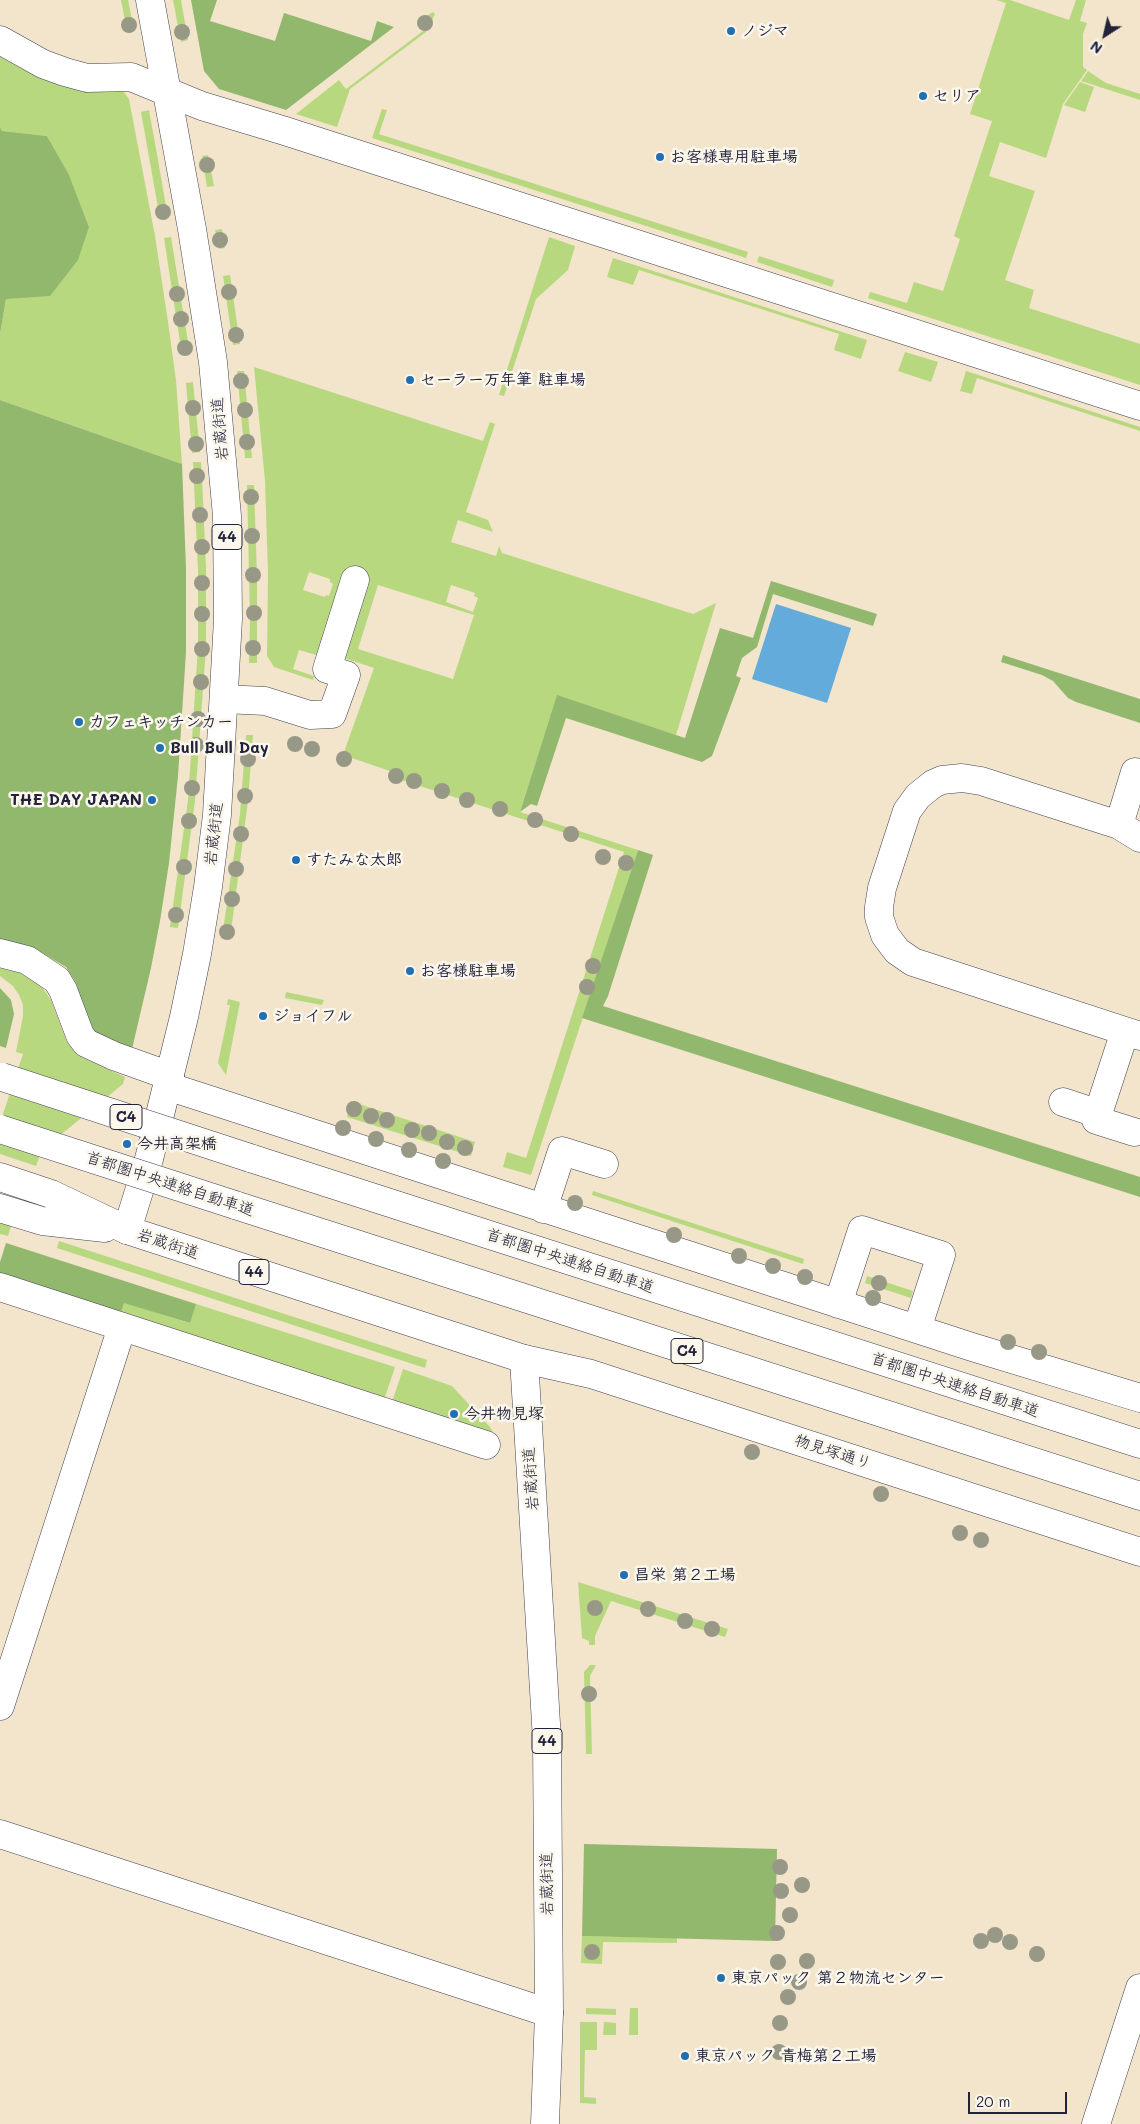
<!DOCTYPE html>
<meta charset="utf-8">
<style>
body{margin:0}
#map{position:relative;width:1140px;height:2124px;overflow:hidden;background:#f2e5cb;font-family:Mali,sans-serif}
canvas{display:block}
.north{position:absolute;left:1080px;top:10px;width:50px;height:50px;-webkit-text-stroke:4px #fbf7ec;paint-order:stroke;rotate:215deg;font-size:14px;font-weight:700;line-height:20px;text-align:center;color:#22223b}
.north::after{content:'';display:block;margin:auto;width:18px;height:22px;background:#22223b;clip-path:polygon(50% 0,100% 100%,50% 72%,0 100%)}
.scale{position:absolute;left:968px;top:2092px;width:99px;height:22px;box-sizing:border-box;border:2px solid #22223b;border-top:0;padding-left:6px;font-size:15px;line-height:18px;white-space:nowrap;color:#22223b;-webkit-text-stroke:4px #fbf7ec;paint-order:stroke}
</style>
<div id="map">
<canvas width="1140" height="2124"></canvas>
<div class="north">N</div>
<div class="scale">20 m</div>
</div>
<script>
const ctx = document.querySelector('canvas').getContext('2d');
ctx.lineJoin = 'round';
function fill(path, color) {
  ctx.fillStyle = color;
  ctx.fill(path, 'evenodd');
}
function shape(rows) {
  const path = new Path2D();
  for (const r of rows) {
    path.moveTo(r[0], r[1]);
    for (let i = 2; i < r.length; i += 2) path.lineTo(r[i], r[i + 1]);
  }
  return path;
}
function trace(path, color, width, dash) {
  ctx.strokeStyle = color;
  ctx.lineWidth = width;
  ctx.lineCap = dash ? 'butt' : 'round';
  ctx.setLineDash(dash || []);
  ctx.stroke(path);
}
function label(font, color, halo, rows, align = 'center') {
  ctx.font = font + ' Mali,"Klee One",sans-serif';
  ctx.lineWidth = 5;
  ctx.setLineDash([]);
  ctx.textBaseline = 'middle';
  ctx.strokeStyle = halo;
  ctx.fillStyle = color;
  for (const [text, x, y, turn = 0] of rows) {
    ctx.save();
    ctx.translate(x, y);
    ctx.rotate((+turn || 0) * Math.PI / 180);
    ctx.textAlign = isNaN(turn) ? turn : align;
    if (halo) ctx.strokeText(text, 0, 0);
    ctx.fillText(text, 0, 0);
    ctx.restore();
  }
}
const green = shape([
 [121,0,128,0,134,30,127,31],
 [173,0,181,0,188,40,181,42],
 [996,0,1010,0,1069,20,1076,0,1086,0,1080,21,1087,23,1083,34,1083,67,1087,70,1063,104,1046,158,1000,142,989,176,1035,191,1005,280,1034,290,1029,308,1140,344,1140,385,868,298,870,292,907,303,914,282,943,291,960,239,954,236,992,121,970,114,1006,3],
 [433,12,435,14,426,32,350,89,337,127,296,114,339,80,346,89,423,31,417,22],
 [0,53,103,90,123,91,129,99,155,236,168,322,176,380,182,464,0,400,0,334,6,299,89,227,69,176,47,136,2,131,0,127],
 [1088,71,1106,83,1140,94,1140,100,1081,81],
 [1080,82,1094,87,1085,112,1064,105],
 [382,109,387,110,379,134,748,252,746,258,372,138],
 [149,110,158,160,168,218,160,219,141,112],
 [208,155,214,186,207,187,202,156],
 [222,229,225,248,219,249,215,230],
 [171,237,190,354,182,355,164,238],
 [549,237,575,246,568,270,536,299,504,396,499,395],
 [759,256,834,280,832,287,757,262],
 [613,258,867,340,861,359,834,350,839,334,639,270,633,285,607,277],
 [230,275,240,344,233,345,223,276],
 [905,352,938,362,931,382,898,371],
 [254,367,483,441,490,422,495,424,466,512,488,520,493,532,458,520,451,542,496,556,499,546,502,553,693,614,716,603,676,735,557,696,520,812,638,850,531,1175,503,1167,507,1152,526,1158,624,852,389,776,390,771,343,755,374,668,341,657,368,574,349,568,313,680,274,667,267,656,268,573,265,481],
 [309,572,330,579,330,582,333,584,329,596,326,595,325,597,303,590],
 [378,585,474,615,453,679,358,649],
 [451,585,475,593,474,596,478,598,473,612,446,602],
 [299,650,320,656,314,676,293,669],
 [237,371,244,371,252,458,245,458],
 [966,371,1140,427,1140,431,977,378,972,394,960,391],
 [193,382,200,452,192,453,186,383],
 [193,462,201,462,202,478,206,568,206,647,195,801,178,928,170,927,188,800,198,646,198,570],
 [247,485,254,485,257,576,257,663,249,663,250,620],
 [246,735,253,735,248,801,230,939,222,937,240,814],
 [0,968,23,974,40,984,51,1000,67,1042,74,1051,83,1058,125,1077,123,1084,42,1150,36,1166,0,1154,0,1123,23,1054,16,1052,23,1016,23,1005,19,995,13,986,0,976],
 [286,992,324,1000,322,1005,285,998],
 [228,999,240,1002,226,1075,218,1063,230,1005,227,1005],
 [350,1101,475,1142,471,1156,347,1117],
 [593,1191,804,1259,803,1264,592,1195],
 [0,1222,11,1226,8,1236,0,1234],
 [59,1241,427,1360,425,1368,57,1248],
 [867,1276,913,1291,911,1298,865,1283],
 [124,1302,189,1323,196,1304,395,1367,384,1400,120,1315],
 [403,1369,452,1386,490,1427,495,1436,392,1402],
 [578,1582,728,1629,725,1637,611,1601,595,1636,595,1645,589,1645,589,1641,582,1638],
 [590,1665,596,1665,590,1676,592,1754,586,1754,584,1672],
 [582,1936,677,1938,677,1943,603,1942,602,1964,581,1963],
 [586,2008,616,2009,616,2015,586,2014],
 [630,2008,638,2008,638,2035,629,2035],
 [580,2022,597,2022,597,2050,585,2050,584,2097,596,2098,596,2104,580,2103],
 [604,2022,616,2023,616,2035,603,2035]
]);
const forest = shape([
 [191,0,217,0,210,21,275,41,284,13,371,41,377,21,394,27,286,110,219,89,204,71],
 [0,127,2,131,47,136,69,175,89,227,78,260,50,296,6,299,0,334],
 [0,400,182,464,186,568,186,652,178,776,169,863,160,921,151,968,132,1049,96,1034,89,1025,75,981,66,967,32,947,0,939],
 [771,581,877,614,873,626,773,594,757,647,742,658,736,676,741,678,712,756,702,762,566,718,537,806,531,804,520,812,557,695,685,738,720,628,753,638],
 [1003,655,1140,699,1140,723,1076,702,1068,698,1053,681,1042,675,1001,662],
 [638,850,653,855,608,996,603,1006,1140,1177,1140,1197,582,1018],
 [0,988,11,1000,14,1014,6,1048,0,1046],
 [6,1243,196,1304,190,1323,124,1303,120,1315,0,1274,0,1262],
 [584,1844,777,1849,775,1941,582,1936]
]);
const water = shape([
 [776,604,851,628,827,703,752,679]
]);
const minor = shape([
 [0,40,43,64,65,72,87,78,131,77,202,106,285,131,1140,406],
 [224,699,265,701,310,715,332,714,346,675,327,669,355,580],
 [1119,825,1135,772],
 [1140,838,1119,825,981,781,962,778,942,780,933,784,918,796,907,811,882,888,879,907,879,917,885,935,897,951,913,962,1140,1036],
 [0,953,27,960,57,980,63,990,80,1035,86,1043,114,1056,170,1076],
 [1125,1031,1096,1120,1134,1132],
 [167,1086,972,1347,1140,1398],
 [1063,1102,1099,1114],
 [543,1209,562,1151,604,1164],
 [0,1287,486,1445],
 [838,1304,862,1230,941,1255,917,1329],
 [524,1359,591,1374,1140,1552],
 [0,1706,122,1327],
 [0,1834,549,2013],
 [1096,2124,1140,1988]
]);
const major = shape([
 [150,0,192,229,213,362,227,516,228,619,217,815,208,887,197,954,184,1017,149,1159,127,1230,524,1359,547,1740,549,2013,545,2124]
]);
const highway = shape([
 [250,1158,1140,1444],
 [0,1177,51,1194,127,1230],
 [235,1205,1140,1496],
 [0,1208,42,1221,105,1228]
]);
const highwayBridge = shape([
 [2,1077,250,1158],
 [0,1129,235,1205]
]);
const trees = [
 [425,23],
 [129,25],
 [182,32],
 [207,165],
 [163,212],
 [220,240],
 [229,292],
 [177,294],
 [181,319],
 [236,335],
 [185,348],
 [241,381],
 [193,408],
 [245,410],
 [247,442],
 [196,444],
 [197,476],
 [251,497],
 [200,515],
 [252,536],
 [202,547],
 [253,575],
 [202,583],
 [254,613],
 [202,614],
 [253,648],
 [202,649],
 [201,682],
 [198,719],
 [295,744],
 [196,745],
 [312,749],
 [248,759],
 [344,759],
 [396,776],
 [414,781],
 [192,788],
 [442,791],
 [245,796],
 [467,800],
 [500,809],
 [535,820],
 [189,821],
 [241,834],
 [571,834],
 [603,857],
 [626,863],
 [184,867],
 [236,869],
 [232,899],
 [176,915],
 [227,932],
 [593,966],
 [587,987],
 [354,1109],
 [371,1116],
 [387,1120],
 [343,1128],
 [412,1130],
 [429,1133],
 [376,1139],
 [447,1142],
 [465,1148],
 [409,1150],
 [443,1161],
 [575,1203],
 [674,1235],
 [739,1256],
 [773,1266],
 [805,1277],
 [879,1283],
 [873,1298],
 [1008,1342],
 [1039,1352],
 [752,1452],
 [881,1494],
 [960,1533],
 [981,1540],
 [595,1608],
 [648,1609],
 [685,1621],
 [712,1629],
 [589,1694],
 [780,1867],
 [802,1885],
 [781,1891],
 [790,1915],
 [777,1933],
 [995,1935],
 [981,1941],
 [1010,1942],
 [592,1952],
 [1037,1954],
 [807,1961],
 [778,1962],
 [799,1982],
 [788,1997],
 [780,2023],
 [779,2052]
];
const markers = [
 [731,31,5,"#1f6fb2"],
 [923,96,5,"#1f6fb2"],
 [660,157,5,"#1f6fb2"],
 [410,380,5,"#1f6fb2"],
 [79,722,5,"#1f6fb2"],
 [160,748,5,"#1f6fb2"],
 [152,800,5,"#1f6fb2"],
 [296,860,5,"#1f6fb2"],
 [410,971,5,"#1f6fb2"],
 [263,1016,5,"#1f6fb2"],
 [127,1144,5,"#1f6fb2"],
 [454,1414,5,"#1f6fb2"],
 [624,1575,5,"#1f6fb2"],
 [721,1978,5,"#1f6fb2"],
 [685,2056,5,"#1f6fb2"]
];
const shields = [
 [227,537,30],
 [126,1117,32],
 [254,1272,30],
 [687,1351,32],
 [547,1741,30]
];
const shieldNames = [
 ["44",227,537],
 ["C4",126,1117],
 ["44",254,1272],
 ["C4",687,1351],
 ["44",547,1741]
];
const poiNames = [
 ["ノジマ",741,31],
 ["セリア",933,96],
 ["お客様専用駐車場",670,157],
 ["セーラー万年筆 駐車場",420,380],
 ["カフェキッチンカー",89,722],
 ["Bull Bull Day",170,748],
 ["THE DAY JAPAN",142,800,"right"],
 ["すたみな太郎",306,860],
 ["お客様駐車場",420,971],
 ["ジョイフル",273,1016],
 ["今井高架橋",137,1144],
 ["今井物見塚",464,1414],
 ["昌栄 第２工場",634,1575],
 ["東京パック 第２物流センター",731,1978],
 ["東京パック 青梅第２工場",695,2056]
];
const streetNames = [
 ["岩蔵街道",220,429,-95],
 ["岩蔵街道",214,834,-84],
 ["首都圏中央連絡自動車道",170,1184,18],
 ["岩蔵街道",168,1244,18],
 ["首都圏中央連絡自動車道",570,1261,18],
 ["首都圏中央連絡自動車道",955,1385,18],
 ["物見塚通り",833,1452,18],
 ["岩蔵街道",531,1479,-94],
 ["岩蔵街道",547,1884,-91]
];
fill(green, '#b8d87f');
fill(forest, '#92b86e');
fill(water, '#63abda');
trace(minor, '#413f51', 29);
trace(major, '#413f51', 29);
trace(highway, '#413f51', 29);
trace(minor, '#fff', 28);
trace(major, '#fff', 28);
trace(highway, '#fff', 28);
trace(highwayBridge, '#413f51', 29, []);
trace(highwayBridge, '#fff', 28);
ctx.fillStyle = '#989887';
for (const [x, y] of trees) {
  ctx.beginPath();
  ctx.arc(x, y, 8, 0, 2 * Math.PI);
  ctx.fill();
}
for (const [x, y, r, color] of markers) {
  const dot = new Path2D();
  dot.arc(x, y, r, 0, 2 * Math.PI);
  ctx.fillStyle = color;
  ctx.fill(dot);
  trace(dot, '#fbf7ec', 2);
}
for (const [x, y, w] of shields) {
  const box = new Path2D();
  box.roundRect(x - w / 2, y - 12.5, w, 25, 4);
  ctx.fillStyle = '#fbf7ec';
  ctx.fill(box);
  trace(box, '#22223b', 1);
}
label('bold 15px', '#22223b', null, shieldNames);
label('bold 16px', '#22223b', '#fbf7ec', poiNames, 'left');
label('16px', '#22223b', '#fbf7ec', streetNames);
</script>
